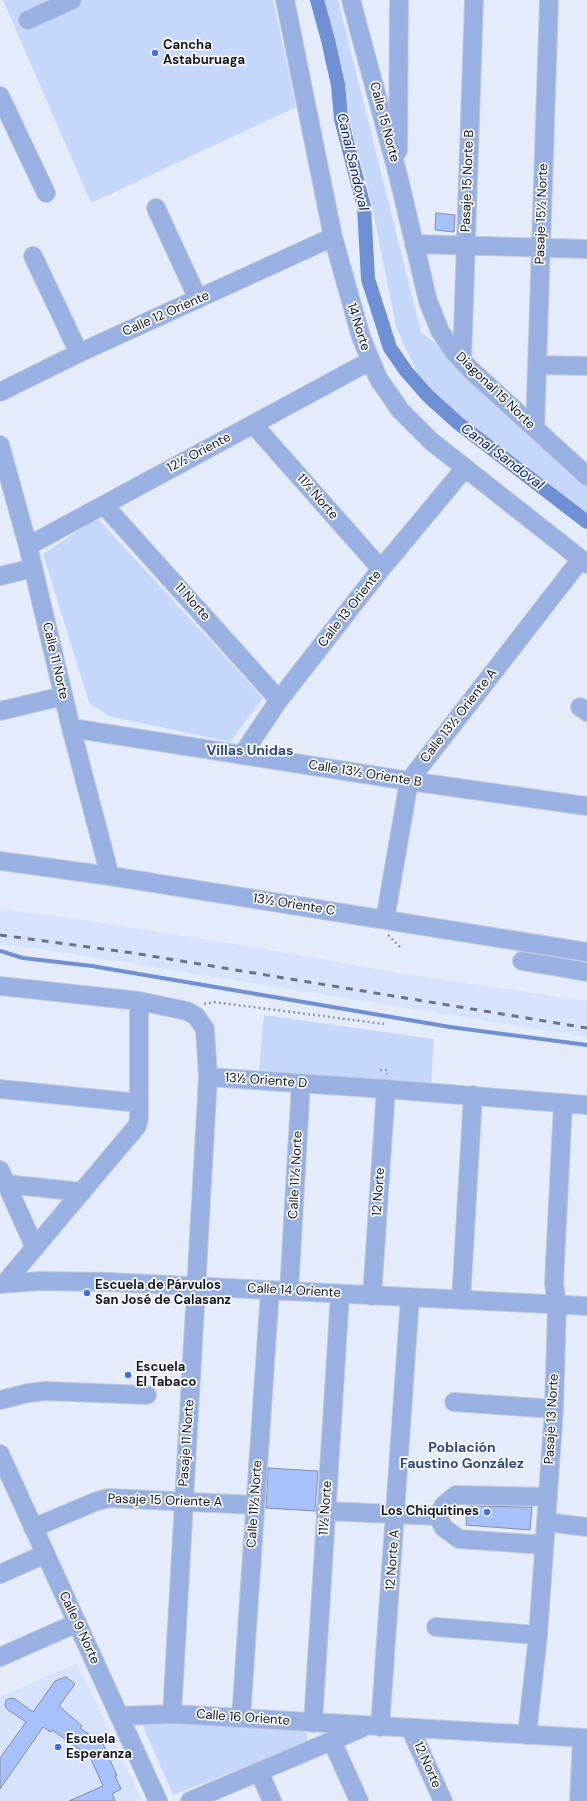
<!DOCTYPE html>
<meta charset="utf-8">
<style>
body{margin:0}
canvas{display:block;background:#e4ecfb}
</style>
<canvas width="587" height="1801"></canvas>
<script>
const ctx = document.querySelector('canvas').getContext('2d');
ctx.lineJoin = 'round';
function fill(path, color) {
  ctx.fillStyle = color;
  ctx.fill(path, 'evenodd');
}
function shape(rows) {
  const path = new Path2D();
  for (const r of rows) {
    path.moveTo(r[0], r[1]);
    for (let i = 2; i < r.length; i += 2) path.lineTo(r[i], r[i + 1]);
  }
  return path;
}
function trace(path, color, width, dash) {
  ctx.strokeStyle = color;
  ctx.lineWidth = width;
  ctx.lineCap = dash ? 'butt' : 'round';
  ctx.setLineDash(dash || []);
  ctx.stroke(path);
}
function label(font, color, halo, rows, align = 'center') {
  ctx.font = font + ' "DM Sans",sans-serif';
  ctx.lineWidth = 3.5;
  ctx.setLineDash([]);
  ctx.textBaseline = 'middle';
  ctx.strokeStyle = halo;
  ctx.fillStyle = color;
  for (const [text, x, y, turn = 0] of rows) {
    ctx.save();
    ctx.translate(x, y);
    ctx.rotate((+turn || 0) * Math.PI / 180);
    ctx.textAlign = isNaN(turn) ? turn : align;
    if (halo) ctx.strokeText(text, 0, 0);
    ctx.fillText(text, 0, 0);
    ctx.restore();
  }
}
const built = shape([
 [0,909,65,917,259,948,399,973,587,1001,587,1037,35,948,0,944],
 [77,1663,141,1798,134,1801,0,1801,0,1697]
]);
const green = shape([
 [3,0,273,0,296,107,91,203],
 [318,0,338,0,421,332,477,376,587,477,587,520,428,396,396,327,370,197],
 [97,518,263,698,230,742,109,716,89,703,43,554],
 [264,1015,434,1039,431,1085,259,1070],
 [140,1719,303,1731,307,1735,307,1740,304,1744,173,1795]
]);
const stream = shape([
 [0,951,23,958,92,966,450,1027,587,1045]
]);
const canal = shape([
 [317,0,328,40,338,85,341,119,364,207,368,279,390,348,406,371,428,396,458,423,587,522]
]);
const building = shape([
 [436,213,455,215,454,232,435,230,436,213],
 [268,1468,318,1471,315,1511,266,1508,268,1468],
 [467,1506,532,1507,530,1530,466,1525,467,1506],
 [66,1677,75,1684,59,1706,82,1726,80,1728,103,1744,117,1776,115,1776,121,1789,112,1794,115,1801,69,1801,103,1786,90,1757,52,1730,51,1732,43,1727,0,1789,0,1758,26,1722,7,1709,5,1706,6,1700,11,1698,15,1699,33,1712,55,1681,66,1677]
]);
const path = shape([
 [388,935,400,947],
 [204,1004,214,1002,384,1024],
 [380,1070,387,1070,387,1074]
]);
const minor = shape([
 [285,0,333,237,361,337,378,378,400,410,431,441,587,564],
 [351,0,398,175,428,301,440,331,454,352,472,371,587,476],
 [28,20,72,0],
 [0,96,46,193],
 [398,151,399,0],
 [156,208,198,299],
 [414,244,587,249],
 [33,256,79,353],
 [462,361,474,0],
 [537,365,587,366],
 [0,392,79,353,333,237],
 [253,424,381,569],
 [535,429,549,0],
 [0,445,28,546,71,728,110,876],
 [104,505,279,700],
 [28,546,370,361],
 [0,576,33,568],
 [580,707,587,712],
 [0,711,63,696],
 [71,728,409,781,587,806],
 [242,755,279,700,381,569,465,468],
 [0,861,110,876,587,952],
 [385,920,409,781,581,559],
 [522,961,587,972],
 [0,986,139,1001,187,1011,196,1016,205,1029,208,1077,386,1089,587,1105],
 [0,1089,139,1103],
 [0,1170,35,1248],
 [6,1184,82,1192],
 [5,1283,137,1126,139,1119,139,1001],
 [0,1284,41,1281,109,1282,587,1306],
 [289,1291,301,1083],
 [372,1296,386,1089],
 [461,1300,473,1095],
 [0,1400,28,1393,45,1391,147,1395],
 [454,1402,554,1409],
 [0,1454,158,1801],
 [325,1511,437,1516],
 [437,1516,444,1505,456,1495,547,1497],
 [437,1516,444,1528,459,1539,544,1545],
 [546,1522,587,1527],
 [33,1528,97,1501,109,1498,254,1505],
 [0,1574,45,1554],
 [436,1627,538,1635],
 [0,1657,77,1623],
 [172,1714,208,1077],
 [120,1716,172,1714,587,1738],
 [241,1718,270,1290],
 [313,1723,340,1294],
 [380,1727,410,1297],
 [410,1728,443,1801],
 [527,1735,538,1635,554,1409,557,1305,554,1283,563,1103],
 [332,1741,359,1801],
 [259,1771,272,1801],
 [190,1801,362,1728],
 [579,1801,582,1738]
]);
const rail = shape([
 [0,935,133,953,587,1028]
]);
const markers = [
 [155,53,4,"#4370e2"],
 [87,1293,4,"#4370e2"],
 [128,1375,4,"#4370e2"],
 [487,1512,4,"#4370e2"],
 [58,1747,4,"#4370e2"]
];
const poiNames = [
 ["Cancha",163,46],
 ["Astaburuaga",163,61],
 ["Escuela de Párvulos",95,1286],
 ["San José de Calasanz",95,1301],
 ["Escuela",136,1368],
 ["El Tabaco",136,1383],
 ["Los Chiquitines",479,1512,"right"],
 ["Escuela",66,1740],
 ["Esperanza",66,1755]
];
const streetNames = [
 ["Calle 15 Norte",384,122,75],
 ["Pasaje 15 Norte B",468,181,-88],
 ["Pasaje 15½ Norte",542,214,-88],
 ["Calle 12 Oriente",166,314,-24],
 ["14 Norte",358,327,72],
 ["Diagonal 15 Norte",495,391,44],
 ["12½ Oriente",199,453,-28],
 ["11½ Norte",317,497,49],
 ["11 Norte",192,602,48],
 ["Calle 13 Oriente",350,609,-52],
 ["Calle 11 Norte",55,661,77],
 ["Calle 13½ Oriente A",459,716,-52],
 ["Calle 13½ Oriente B",365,774,9],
 ["13½ Oriente C",294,905,9],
 ["13½ Oriente D",266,1081,4],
 ["Calle 11½ Norte",296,1175,-87],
 ["12 Norte",379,1192,-86],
 ["Calle 14 Oriente",294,1291,3],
 ["Pasaje 13 Norte",552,1419,-87],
 ["Pasaje 11 Norte",187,1443,-86],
 ["Pasaje 15 Oriente A",165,1501,2],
 ["Calle 11½ Norte",255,1504,-86],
 ["11½ Norte",326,1508,-86],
 ["12 Norte A",393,1560,-86],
 ["Calle 9 Norte",79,1628,65],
 ["Calle 16 Oriente",243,1718,4],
 ["12 Norte",427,1765,66]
];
const waterNames = [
 ["Canal Sandoval",352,162,77],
 ["Canal Sandoval",502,457,37]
];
const neighbourhoodNames = [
 ["Villas Unidas",250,751],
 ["Población",462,1448],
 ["Faustino González",462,1464]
];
fill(built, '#d7e3fd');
fill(green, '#c6d7fc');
trace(stream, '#7090d5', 4);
trace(canal, '#7090d5', 14);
fill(building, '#a6c1fc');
trace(building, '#868ea0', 1);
trace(minor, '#c3cad8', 20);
trace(path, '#9298a4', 2.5, [2, 3]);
trace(minor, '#99b1e2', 18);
trace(rail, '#6e747e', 3, [7, 7]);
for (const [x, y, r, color] of markers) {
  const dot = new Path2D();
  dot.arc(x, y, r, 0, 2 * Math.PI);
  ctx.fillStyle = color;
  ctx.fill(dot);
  trace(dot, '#f7f9fd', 1.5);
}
label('bold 13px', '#15191f', '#f7f9fd', poiNames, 'left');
label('13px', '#15191f', '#f7f9fd', streetNames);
label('italic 14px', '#071e6e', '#f7f9fd', waterNames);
label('bold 14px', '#304881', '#f7f9fd', neighbourhoodNames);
</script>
